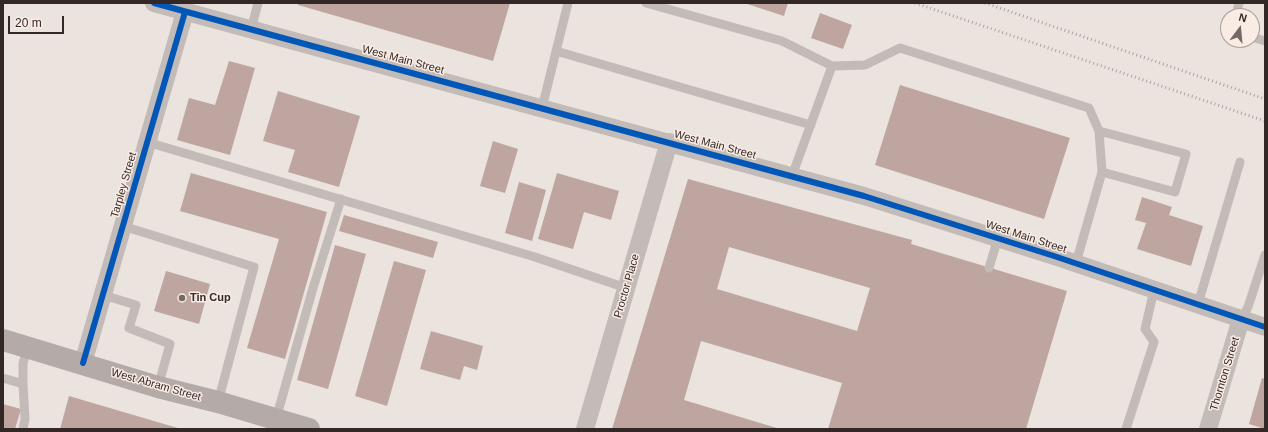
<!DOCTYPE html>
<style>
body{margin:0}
#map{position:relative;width:1268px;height:432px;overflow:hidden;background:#ebe3de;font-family:Arial,sans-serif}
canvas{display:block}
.frame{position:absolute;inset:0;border:4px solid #342826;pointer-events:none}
.north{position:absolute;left:1220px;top:8px;width:40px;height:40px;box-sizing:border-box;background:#f9ece4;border:1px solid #aa9e98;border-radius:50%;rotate:16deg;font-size:11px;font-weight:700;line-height:16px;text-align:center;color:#342826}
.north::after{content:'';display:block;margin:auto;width:14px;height:18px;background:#746966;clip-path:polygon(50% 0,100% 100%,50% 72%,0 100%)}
.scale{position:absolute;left:8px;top:16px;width:56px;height:18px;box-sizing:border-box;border:2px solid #342826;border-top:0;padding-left:5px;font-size:12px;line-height:14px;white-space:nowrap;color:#342826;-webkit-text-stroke:3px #f9ece4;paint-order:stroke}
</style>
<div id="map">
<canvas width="1268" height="432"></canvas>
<div class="frame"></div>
<div class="north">N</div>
<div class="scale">20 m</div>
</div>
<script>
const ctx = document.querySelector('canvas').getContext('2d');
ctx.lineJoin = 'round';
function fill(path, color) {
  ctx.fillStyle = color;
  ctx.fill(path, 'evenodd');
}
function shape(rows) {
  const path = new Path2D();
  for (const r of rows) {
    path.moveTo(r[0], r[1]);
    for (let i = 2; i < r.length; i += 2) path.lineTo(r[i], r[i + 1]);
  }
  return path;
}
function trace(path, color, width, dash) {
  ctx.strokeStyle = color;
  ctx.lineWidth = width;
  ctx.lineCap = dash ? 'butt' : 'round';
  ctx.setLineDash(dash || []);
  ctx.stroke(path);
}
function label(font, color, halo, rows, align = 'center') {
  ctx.font = font + ' Arial,sans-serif';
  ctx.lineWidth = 3;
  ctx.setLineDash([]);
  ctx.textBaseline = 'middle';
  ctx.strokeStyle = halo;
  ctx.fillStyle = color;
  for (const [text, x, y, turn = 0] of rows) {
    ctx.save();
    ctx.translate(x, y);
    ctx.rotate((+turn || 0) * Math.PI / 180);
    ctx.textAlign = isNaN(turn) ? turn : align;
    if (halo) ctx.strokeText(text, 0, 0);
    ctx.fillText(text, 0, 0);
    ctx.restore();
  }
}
const building = shape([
 [298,3,510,3,493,61,298,5],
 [744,3,788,3,784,16],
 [820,13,852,25,843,49,811,38],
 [229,61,255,68,230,155,177,140,189,98,215,105],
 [900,85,1070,138,1044,219,875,165],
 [278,91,360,116,339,187,288,172,295,150,263,141],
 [493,141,518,149,505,193,480,186],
 [191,173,327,212,285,359,247,348,279,239,180,211],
 [557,173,619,191,611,220,584,212,573,249,538,239],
 [688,179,912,240,911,244,1067,291,1026,429,828,429,842,383,701,341,684,400,780,429,612,429],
 [729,247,870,288,857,331,717,289],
 [519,182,546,190,532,241,505,233],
 [1142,197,1172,207,1169,215,1203,226,1191,266,1137,249,1146,223,1135,220],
 [344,215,438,242,433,258,339,231],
 [335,245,366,254,328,389,297,380],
 [394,261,426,270,387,406,355,396],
 [166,271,210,284,199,324,154,311],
 [431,331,483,346,477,370,464,366,460,380,420,369],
 [1262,378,1265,379,1265,429,1249,424],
 [69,396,181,429,60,429],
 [3,404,21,409,15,429,3,429]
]);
const service = shape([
 [646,3,782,41,832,66],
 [1236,16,1239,3],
 [251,30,258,3],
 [1252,37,1265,41],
 [556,51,811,125],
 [542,108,568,3],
 [1099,131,1186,154,1175,192,1102,172],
 [147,142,535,257,626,288],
 [792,176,832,66,865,65,900,48,1089,108,1099,131,1102,172,1076,263],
 [123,226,254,267,218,402],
 [989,268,998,238],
 [103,295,136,305,129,328,170,344,158,387],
 [1198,304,1240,162],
 [1241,319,1248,307,1265,255],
 [3,378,23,384,25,419,23,429],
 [23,384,23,363,28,347],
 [276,419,313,288,341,199],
 [1126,429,1154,342,1145,329,1154,290]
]);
const minor = shape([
 [154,3,864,196,1054,256,1265,327],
 [83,363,185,12],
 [585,429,669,142],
 [1208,429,1241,319]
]);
const secondary = shape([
 [3,340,158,387,218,402,309,429]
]);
const rail = shape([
 [915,3,1265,121],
 [985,3,1265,99]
]);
const cycleway = shape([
 [154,3,864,196,1054,256,1265,327],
 [83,363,185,12]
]);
const markers = [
 [182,298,4,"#746966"]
];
const streetNames = [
 ["West Main Street",403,60,15],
 ["West Main Street",715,145,15],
 ["Tarpley Street",124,185,-74],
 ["West Main Street",1026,237,18],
 ["Proctor Place",627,286,-74],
 ["Thornton Street",1225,374,-73],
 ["West Abram Street",156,385,16]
];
const poiNames = [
 ["Tin Cup",190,298]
];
fill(building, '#bea5a0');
trace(service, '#c3bbb7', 9);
trace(minor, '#c3bbb7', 18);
trace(secondary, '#b4aba8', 22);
trace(rail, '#aba5a2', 3, [1, 3]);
trace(cycleway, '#0057b8', 6);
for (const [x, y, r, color] of markers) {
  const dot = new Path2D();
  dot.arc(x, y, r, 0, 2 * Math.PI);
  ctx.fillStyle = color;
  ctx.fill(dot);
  trace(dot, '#f9ece4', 1.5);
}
label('11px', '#342826', '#f9ece4', streetNames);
label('bold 11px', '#342826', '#f9ece4', poiNames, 'left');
</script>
